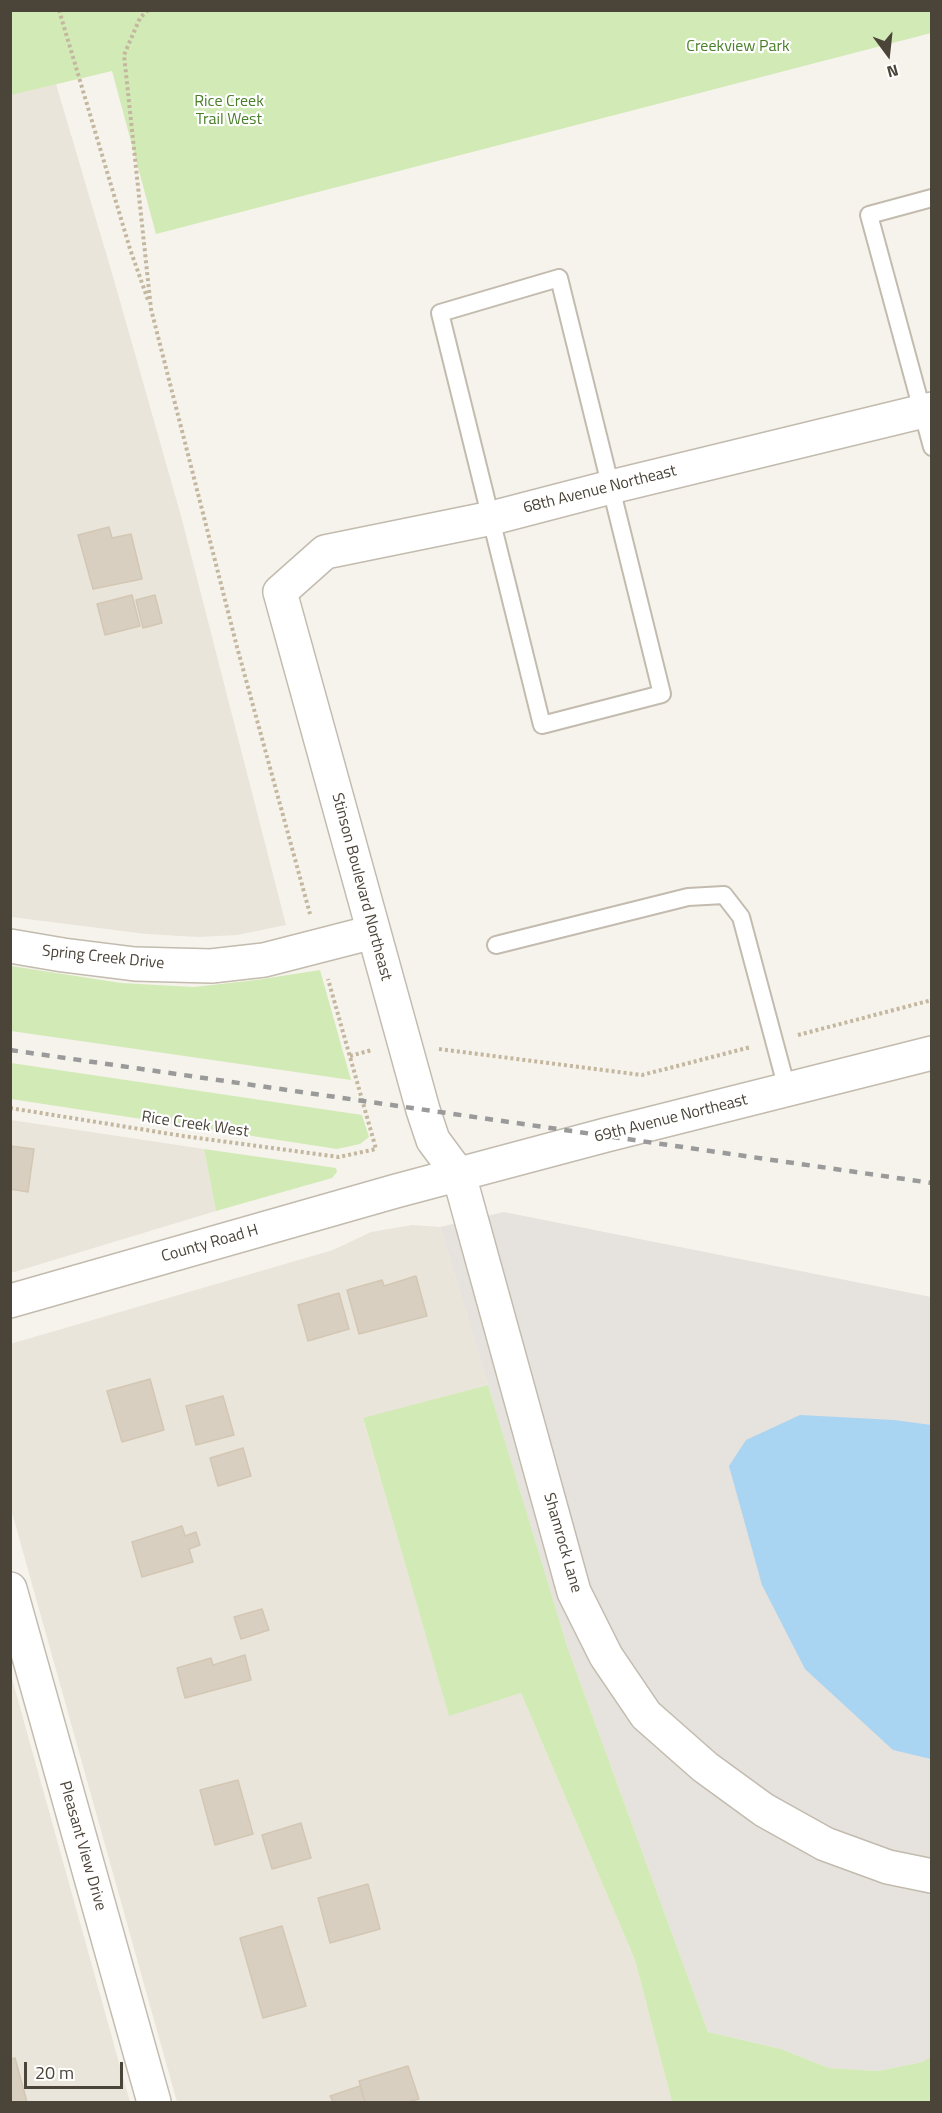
<!DOCTYPE html>
<style>
body{margin:0}
#map{position:relative;width:942px;height:2113px;overflow:hidden;background:#f6f3ec;font-family:"Titillium Web",sans-serif}
canvas{display:block}
.frame{position:absolute;inset:0;border:12px solid #4b4439;pointer-events:none}
.north{position:absolute;left:858px;top:24px;width:60px;height:60px;-webkit-text-stroke:4px #fff;paint-order:stroke;rotate:165deg;font-size:16px;font-weight:700;line-height:24px;text-align:center;color:#4b4439}
.north::after{content:'';display:block;margin:auto;width:21px;height:27px;background:#4b4439;clip-path:polygon(50% 0,100% 100%,50% 72%,0 100%)}
.scale{position:absolute;left:24px;top:2062px;width:99px;height:27px;box-sizing:border-box;border:3px solid #4b4439;border-top:0;padding-left:8px;font-size:18px;line-height:21px;white-space:nowrap;color:#4b4439;-webkit-text-stroke:4px #fff;paint-order:stroke}
</style>
<div id="map">
<canvas width="942" height="2113"></canvas>
<div class="frame"></div>
<div class="north">N</div>
<div class="scale">20 m</div>
</div>
<script>
const ctx = document.querySelector('canvas').getContext('2d');
ctx.lineJoin = 'round';
function fill(path, color) {
  ctx.fillStyle = color;
  ctx.fill(path, 'evenodd');
}
function shape(rows) {
  const path = new Path2D();
  for (const r of rows) {
    path.moveTo(r[0], r[1]);
    for (let i = 2; i < r.length; i += 2) path.lineTo(r[i], r[i + 1]);
  }
  return path;
}
function trace(path, color, width, dash) {
  ctx.strokeStyle = color;
  ctx.lineWidth = width;
  ctx.lineCap = dash ? 'butt' : 'round';
  ctx.setLineDash(dash || []);
  ctx.stroke(path);
}
function label(font, color, halo, rows, align = 'center') {
  ctx.font = font + ' "Titillium Web",sans-serif';
  ctx.lineWidth = 4.5;
  ctx.setLineDash([]);
  ctx.textBaseline = 'middle';
  ctx.strokeStyle = halo;
  ctx.fillStyle = color;
  for (const [text, x, y, turn = 0] of rows) {
    ctx.save();
    ctx.translate(x, y);
    ctx.rotate((+turn || 0) * Math.PI / 180);
    ctx.textAlign = isNaN(turn) ? turn : align;
    if (halo) ctx.strokeText(text, 0, 0);
    ctx.fillText(text, 0, 0);
    ctx.restore();
  }
}
const residential = shape([
 [56,84,114,280,181,516,286,925,237,935,199,937,146,934,11,917,10,95],
 [11,1120,204,1149,216,1211,11,1273],
 [412,1225,440,1227,488,1385,363,1419,449,1715,521,1693,635,1960,672,2102,177,2102,11,1509,10,1344,333,1250,371,1232],
 [11,1675,130,2102,11,2102]
]);
const industrial = shape([
 [504,1212,931,1297,932,2057,922,2062,878,2071,829,2068,781,2049,708,2032,568,1649,440,1227]
]);
const green = shape([
 [931,10,931,33,156,234,112,71,11,95,11,11],
 [11,966,121,983,194,987,256,980,320,970,351,1080,11,1031],
 [11,1063,362,1115,369,1137,360,1144,337,1149,11,1099],
 [204,1149,336,1168,337,1172,332,1178,216,1211],
 [488,1385,568,1649,708,2032,781,2049,829,2068,878,2071,922,2062,931,2057,931,2102,672,2102,635,1960,521,1693,449,1716,363,1418]
]);
const water = shape([
 [800,1415,894,1420,931,1425,931,1759,893,1750,805,1669,762,1585,729,1466,746,1440]
]);
const building = shape([
 [109,527,112,538,131,534,142,579,93,589,78,535,109,527],
 [132,595,140,626,105,635,97,604,132,595],
 [155,595,162,623,143,628,136,600,155,595],
 [10,1146,34,1149,28,1192,10,1189,10,1146],
 [416,1276,427,1316,359,1334,347,1290,382,1280,384,1286,416,1276],
 [339,1293,349,1329,308,1341,298,1305,339,1293],
 [150,1379,164,1430,122,1442,107,1391,150,1379],
 [223,1396,234,1435,196,1445,186,1406,223,1396],
 [243,1448,251,1476,218,1486,210,1458,243,1448],
 [182,1526,185,1536,196,1532,200,1545,189,1549,193,1562,142,1577,132,1542,182,1526],
 [262,1609,269,1630,241,1639,234,1617,262,1609],
 [245,1655,251,1680,185,1698,177,1668,211,1658,213,1665,245,1655],
 [238,1780,253,1834,215,1845,200,1790,238,1780],
 [301,1823,311,1858,272,1869,262,1835,301,1823],
 [368,1884,380,1929,330,1943,318,1898,368,1884],
 [282,1926,306,2006,263,2018,240,1938,282,1926],
 [15,2058,27,2102,10,2102,10,2059,15,2058],
 [408,2066,419,2099,407,2102,365,2102,359,2081,408,2066],
 [360,2086,365,2102,333,2102,330,2096,360,2086]
]);
const path = shape([
 [59,10,130,249,148,300],
 [148,10,140,18,124,55,151,309,237,647,310,914],
 [798,1035,932,1000],
 [439,1049,642,1075,751,1047],
 [350,1056,372,1050],
 [10,1108,183,1136,339,1157,376,1149,328,979]
]);
const service = shape([
 [932,198,869,215,932,447],
 [559,278,662,694,542,725,440,313,559,278],
 [496,945,688,897,724,895,741,917,787,1089]
]);
const minor = shape([
 [932,409,611,487,492,518,325,552,280,592,423,1110,433,1140,459,1175,574,1592,606,1656,646,1715,705,1767,764,1810,825,1844,888,1867,932,1876],
 [10,946,63,955,135,964,211,966,264,960,373,932],
 [10,1589,154,2102]
]);
const tertiary = shape([
 [10,1301,396,1191,606,1135,932,1053]
]);
const rail = shape([
 [10,1050,932,1183]
]);
const parkNames = [
 ["Creekview Park",738,47],
 ["Rice Creek",229,102],
 ["Trail West",229,120]
];
const streetNames = [
 ["68th Avenue Northeast",600,490,-14],
 ["Stinson Boulevard Northeast",361,887,75],
 ["Spring Creek Drive",103,958,6],
 ["69th Avenue Northeast",671,1119,-14],
 ["Rice Creek West",195,1125,8],
 ["County Road H",210,1244,-16],
 ["Shamrock Lane",562,1543,74],
 ["Pleasant View Drive",82,1846,74]
];
fill(residential, '#eae5da');
fill(industrial, '#e6e2dd');
fill(green, '#d2eab5');
fill(water, '#a9d4f2');
fill(building, '#d8cfc1');
trace(building, '#d3c7b4', 1.5);
trace(service, '#c2bbae', 20);
trace(minor, '#c2bbae', 36);
trace(tertiary, '#c2bbae', 36);
trace(path, '#c4b79f', 4, [3, 3]);
trace(service, '#fff', 16);
trace(minor, '#fff', 33);
trace(tertiary, '#fff', 33);
trace(rail, '#9a9a9a', 4.5, [8, 8]);
label('16px', '#4a7f2a', '#fff', parkNames);
label('16px', '#4b4439', '#fff', streetNames);
</script>
